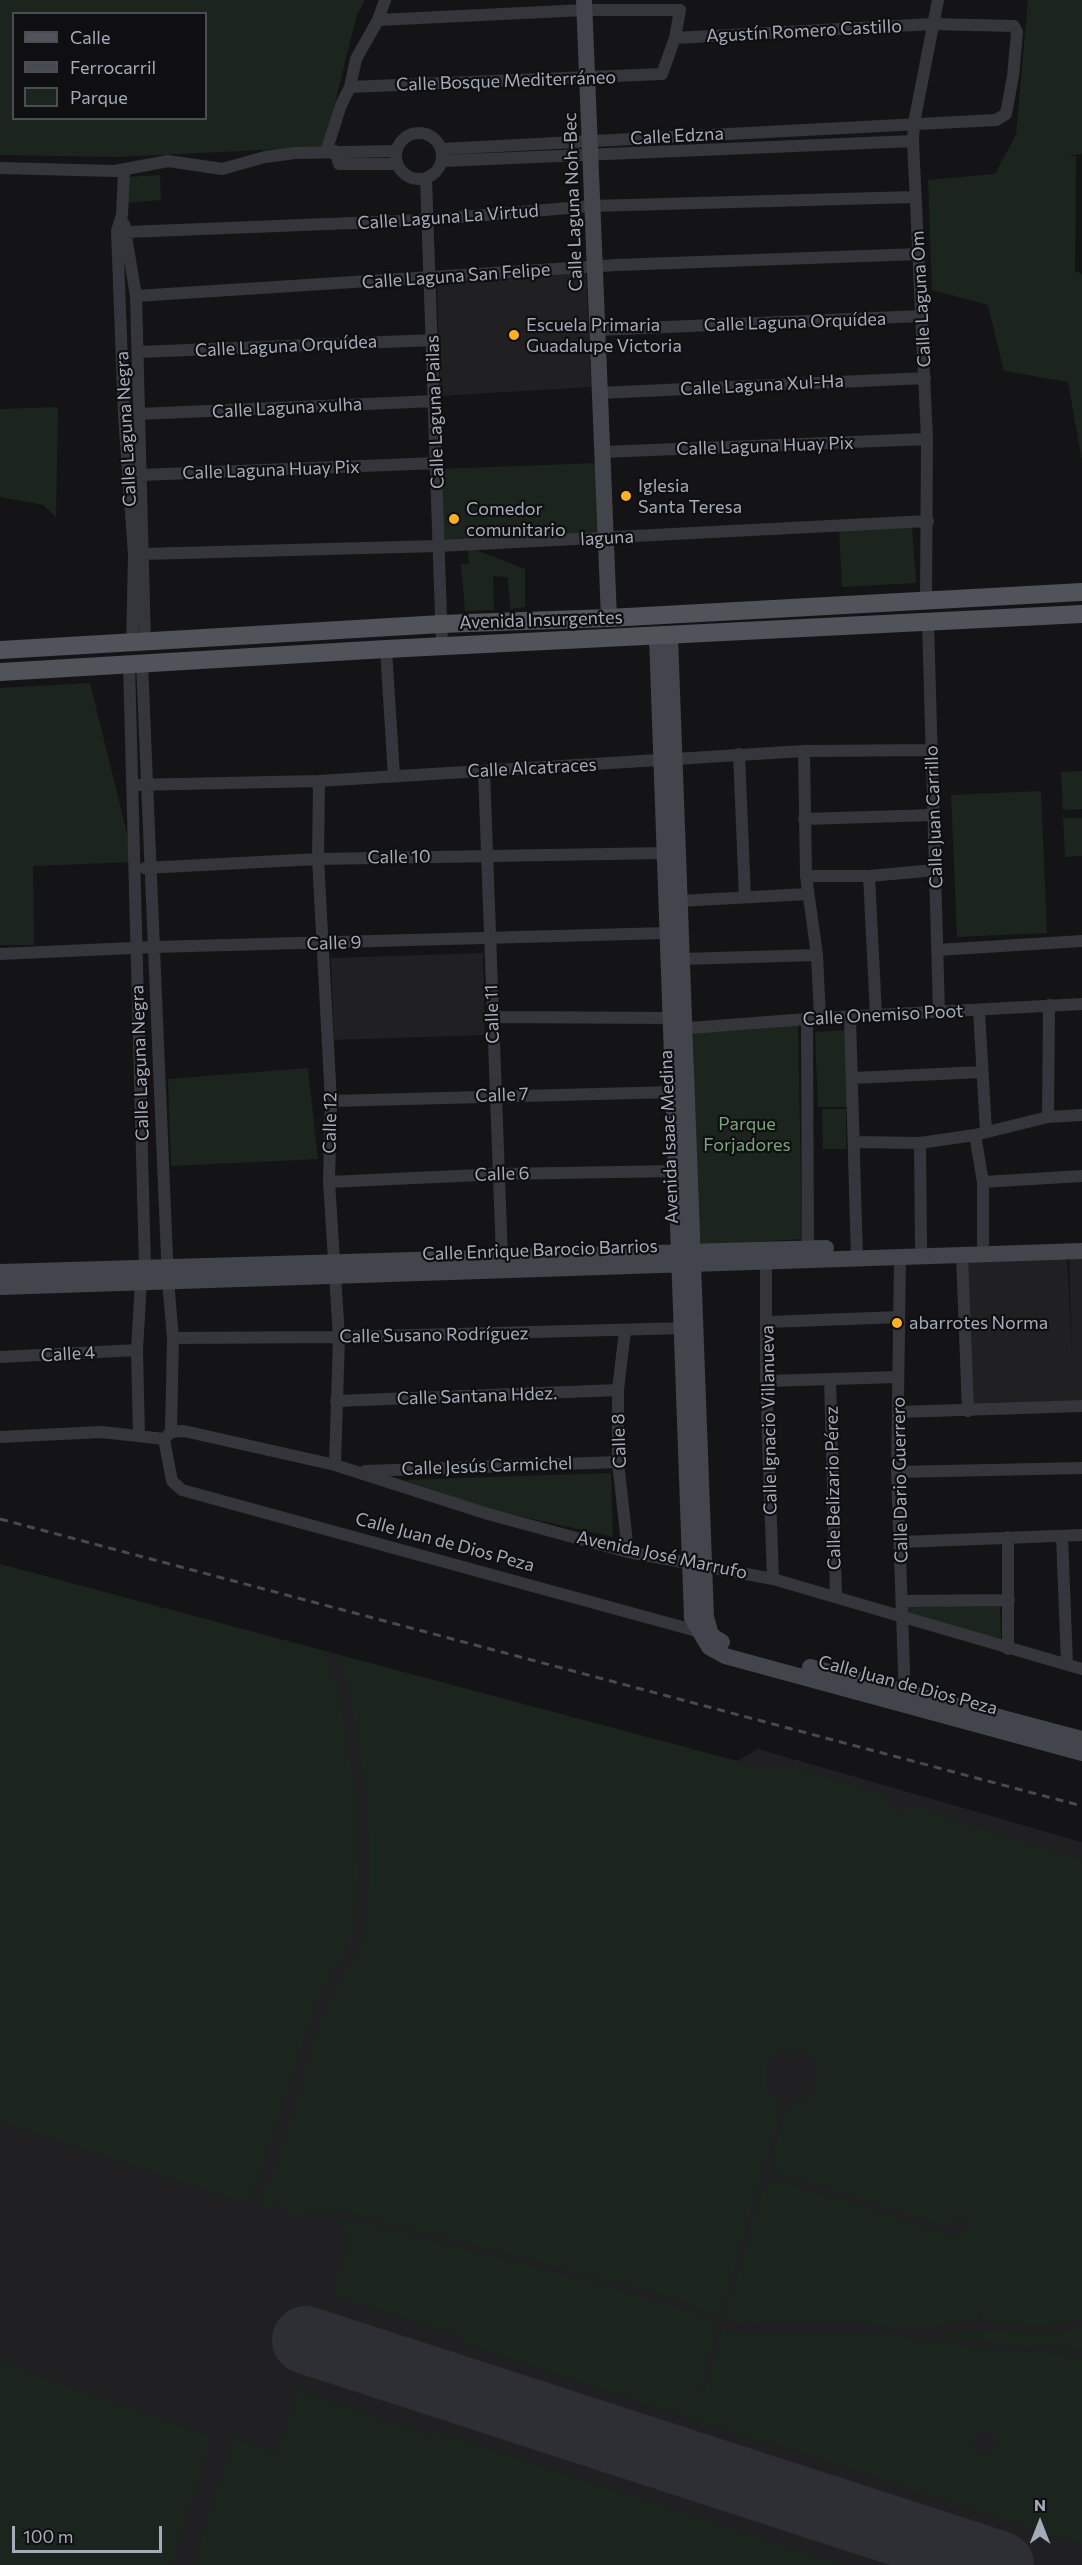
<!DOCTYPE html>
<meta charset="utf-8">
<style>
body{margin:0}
#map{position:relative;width:1082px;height:2565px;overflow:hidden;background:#141416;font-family:Commissioner,sans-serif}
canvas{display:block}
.legend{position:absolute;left:12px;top:12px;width:195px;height:108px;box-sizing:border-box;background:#0f0f11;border:2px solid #4b4d54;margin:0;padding:8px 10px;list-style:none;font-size:18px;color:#a5abb8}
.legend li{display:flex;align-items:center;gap:12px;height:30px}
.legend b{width:30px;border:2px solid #4b4d54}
.north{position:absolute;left:1010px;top:2493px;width:60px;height:60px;-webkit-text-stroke:4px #0f0f11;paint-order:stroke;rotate:0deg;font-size:16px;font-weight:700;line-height:24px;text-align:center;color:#a5abb8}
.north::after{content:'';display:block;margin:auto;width:21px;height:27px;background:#a5abb8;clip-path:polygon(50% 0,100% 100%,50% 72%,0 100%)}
.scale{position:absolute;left:12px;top:2526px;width:150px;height:27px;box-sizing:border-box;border:3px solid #a5abb8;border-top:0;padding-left:8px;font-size:18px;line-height:21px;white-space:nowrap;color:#a5abb8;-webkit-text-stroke:4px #0f0f11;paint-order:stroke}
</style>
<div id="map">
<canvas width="1082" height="2565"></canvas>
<ul class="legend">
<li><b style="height:8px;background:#51535b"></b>Calle</li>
<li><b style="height:8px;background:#484a51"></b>Ferrocarril</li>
<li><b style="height:16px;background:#1c251d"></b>Parque</li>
</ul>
<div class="north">N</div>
<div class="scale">100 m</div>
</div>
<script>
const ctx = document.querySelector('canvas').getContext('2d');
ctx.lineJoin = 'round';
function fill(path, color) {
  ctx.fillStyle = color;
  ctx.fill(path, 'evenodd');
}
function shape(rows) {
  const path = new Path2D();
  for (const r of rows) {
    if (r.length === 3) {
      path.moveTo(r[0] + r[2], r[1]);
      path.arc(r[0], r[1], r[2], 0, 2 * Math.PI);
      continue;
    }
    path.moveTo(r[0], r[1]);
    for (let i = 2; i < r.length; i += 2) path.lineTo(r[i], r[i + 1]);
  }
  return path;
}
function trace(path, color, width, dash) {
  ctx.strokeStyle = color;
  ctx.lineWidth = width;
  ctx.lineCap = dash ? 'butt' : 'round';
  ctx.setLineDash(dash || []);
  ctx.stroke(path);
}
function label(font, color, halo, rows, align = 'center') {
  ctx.font = font + ' Commissioner,sans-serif';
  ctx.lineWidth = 4.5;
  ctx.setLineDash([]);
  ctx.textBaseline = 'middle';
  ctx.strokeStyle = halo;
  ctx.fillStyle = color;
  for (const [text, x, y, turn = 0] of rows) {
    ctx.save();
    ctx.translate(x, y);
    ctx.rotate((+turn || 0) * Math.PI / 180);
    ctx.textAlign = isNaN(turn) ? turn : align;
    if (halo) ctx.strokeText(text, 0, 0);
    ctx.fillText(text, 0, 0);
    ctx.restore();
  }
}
const built = shape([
 [586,273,591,387,440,396,437,283],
 [483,953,485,1035,334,1040,331,958],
 [1082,1255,1082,1400,972,1405,966,1260,1067,1256,1072,1354,1069,1256],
 [0,1564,737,1761,758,1749,1082,1842,1082,2565,0,2565]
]);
const green = shape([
 [0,0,365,0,357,14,324,147,118,157,0,155],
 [14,14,206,14,206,118,14,118],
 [1028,0,1082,0,1082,154,1066,156,1076,156,1075,271,1082,274,1082,460,1068,382,1004,371,988,305,932,290,928,180,995,174,1016,135],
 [160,175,161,200,126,203,125,177],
 [58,407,56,517,43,505,0,497,0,409],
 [598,463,603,531,440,544,439,469],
 [912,525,916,583,842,587,839,529],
 [468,547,525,569,525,607,510,609,508,577,493,576,494,610,465,611,461,564,469,564],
 [90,683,134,862,33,866,34,945,0,945,0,688],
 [1082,771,1082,809,1063,810,1061,772],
 [1041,791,1047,933,957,937,951,795],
 [1063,818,1082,818,1082,856,1065,857],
 [798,1024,802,1239,695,1246,693,1029],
 [849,1030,850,1107,818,1107,815,1032],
 [308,1068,318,1159,171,1166,168,1079],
 [822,1109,846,1109,846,1149,823,1149],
 [611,1473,613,1537,489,1509,404,1480],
 [0,1564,323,1651,329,1665,341,1704,356,1797,358,1869,354,1933,313,2010,263,2166,251,2194,240,2202,0,2122],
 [1000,1605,1001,1640,908,1613,908,1606],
 [342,1656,737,1761,754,1769,797,1768,883,1794,893,1811,923,1807,946,1819,1082,1859,1082,2321,1044,2327,985,2323,979,2308,977,2318,955,2325,917,2329,835,2323,729,2322,725,2317,766,2180,773,2178,954,2236,966,2231,970,2225,957,2218,949,2227,945,2227,775,2172,770,2167,788,2103,808,2097,819,2079,813,2059,795,2049,775,2054,766,2067,767,2088,773,2096,783,2102,719,2319,679,2299,344,2212,300,2213,296,2219,289,2218,288,2209,280,2203,264,2209,257,2208,274,2170,323,2015,365,1936,370,1870,367,1796,352,1702,339,1659],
 [344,2217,595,2282,690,2310,718,2325,699,2390,704,2392,723,2328,732,2331,882,2333,967,2346,1082,2356,1082,2545,463,2344,465,2338,331,2295,352,2238,339,2233],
 [988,2432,995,2437,997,2446,991,2453,983,2455,975,2450,973,2441,979,2433],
 [1082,2328,1082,2351,968,2341,930,2334,999,2329,1044,2333],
 [0,2362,212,2436,171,2565,0,2565],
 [299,2391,432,2436,434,2431,844,2565,194,2565,234,2438,276,2453]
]);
const runway = shape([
 [306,2340,1000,2565]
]);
const street = shape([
 [350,87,662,74,675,38,680,10,585,10,378,20],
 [419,156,23],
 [441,149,996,120,1006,114,1013,76,1017,32,1014,26,933,24,675,38],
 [335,151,339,164,397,164],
 [326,152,341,105,350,87,356,59,378,20,385,0],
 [442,161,913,141],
 [0,168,115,171,168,161,222,169,265,157,295,153,396,151],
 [124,171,122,215,117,231,124,415,134,555,132,643],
 [426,178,442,646],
 [124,224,136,296,145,643],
 [127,232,427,220,592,206,914,197],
 [136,296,617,265,919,254],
 [597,330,921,316],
 [139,352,433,340],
 [600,393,925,378],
 [139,414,435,401],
 [602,452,927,439],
 [141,475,437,463],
 [143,554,438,546,928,521],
 [926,600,927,439,913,141,914,123,938,0],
 [928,621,939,1012],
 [386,649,394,776],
 [129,664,145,1268,141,1282,137,1350,139,1436],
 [804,751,806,876,817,955,820,1018],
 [739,754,745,897],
 [484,771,502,1258],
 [319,781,318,859,331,1101,329,1182,339,1337,335,1465],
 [132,785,319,781,804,751,931,750],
 [804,819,933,815],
 [145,868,318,859,665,853],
 [806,876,869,876,936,870],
 [869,876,876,1014],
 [680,901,807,894],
 [937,950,1082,941],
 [0,954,154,947,667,933],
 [682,959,817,955],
 [979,1011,986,1131],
 [492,1017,670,1018],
 [850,1017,857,1259],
 [807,1019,808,1249],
 [676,1029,820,1018,1082,1004],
 [853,1078,982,1072],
 [331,1101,673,1092],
 [1048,1117,1049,1005],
 [975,1135,983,1182,983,1244],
 [855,1142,920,1143,975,1135,1048,1117,1082,1115],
 [920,1143,921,1246],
 [329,1182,500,1174,676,1171],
 [983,1182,1082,1176],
 [962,1255,968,1411],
 [900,1257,897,1472,905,1699],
 [766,1262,766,1381,773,1579],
 [768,1322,899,1317],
 [625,1330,618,1390,618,1462,628,1552],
 [173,1338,339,1337,688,1328],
 [0,1357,137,1350],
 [830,1379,836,1596],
 [766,1381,898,1377],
 [336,1401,618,1390],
 [899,1412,1082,1406],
 [171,1432,184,1431,335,1465,488,1514,628,1552,773,1579,1082,1669],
 [0,1437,102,1432,164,1439,171,1432,173,1338,168,1281,142,663],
 [164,1439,172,1481,182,1490,704,1633],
 [365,1471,618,1462],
 [897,1472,1082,1468],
 [1062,1536,1067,1664],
 [1008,1537,1008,1649],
 [901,1542,1082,1535],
 [902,1601,1009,1600]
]);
const secondary = shape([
 [584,0,609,618],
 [657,637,692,1618,709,1647,725,1656,1082,1753],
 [670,637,706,1617,711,1635,722,1642],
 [0,1272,826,1248],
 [0,1287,1082,1251],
 [810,1667,1082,1739]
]);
const primary = shape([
 [0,650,441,624,609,618,1082,592],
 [0,672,386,649,1082,614]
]);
const rail = shape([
 [0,1519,1082,1806]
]);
const markers = [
 [514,335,6,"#ffb024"],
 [626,496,6,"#ffb024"],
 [454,519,6,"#ffb024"],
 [897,1323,6,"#ffb024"]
];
const streetNames = [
 ["Agustín Romero Castillo",804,31,-3],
 ["Calle Bosque Mediterráneo",506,81,-2],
 ["Calle Edzna",677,136,-3],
 ["Calle Laguna Noh-Bec",573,202,-92],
 ["Calle Laguna La Virtud",448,217,-4],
 ["Calle Laguna San Felipe",456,276,-4],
 ["Calle Laguna Om",921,299,-93],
 ["Calle Laguna Orquídea",795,322,-2],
 ["Calle Laguna Orquídea",286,346,-3],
 ["Calle Laguna Xul-Ha",762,385,-3],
 ["Calle Laguna xulha",287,408,-3],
 ["Calle Laguna Pailas",435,412,-92],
 ["Calle Laguna Negra",126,429,-93],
 ["Calle Laguna Huay Pix",765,446,-2],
 ["Calle Laguna Huay Pix",271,470,-2],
 ["laguna",607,538,-3],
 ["Avenida Insurgentes",541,620,-2],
 ["Calle Alcatraces",532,768,-3],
 ["Calle Juan Carrillo",934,817,-92],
 ["Calle 10",399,857,-1],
 ["Calle 9",334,943,-2],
 ["Calle 11",492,1014,-92],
 ["Calle Onemiso Poot",883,1015,-3],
 ["Calle Laguna Negra",140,1063,-92],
 ["Calle 7",502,1095,-2],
 ["Calle 12",330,1123,-89],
 ["Avenida Isaac Medina",669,1137,-92],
 ["Calle 6",502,1174,-2],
 ["Calle Enrique Barocio Barrios",540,1250,-2],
 ["Calle Susano Rodríguez",434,1335,-1],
 ["Calle 4",68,1354,-3],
 ["Calle Santana Hdez.",477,1396,-2],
 ["Calle Ignacio Villanueva",769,1420,-91],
 ["Calle 8",619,1441,-92],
 ["Calle Jesús Carmichel",487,1466,-2],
 ["Calle Dario Guerrero",900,1480,-91],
 ["Calle Belizario Pérez",833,1488,-91],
 ["Calle Juan de Dios Peza",445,1542,15],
 ["Avenida José Marrufo",662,1555,12],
 ["Calle Juan de Dios Peza",908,1685,15]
];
const poiNames = [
 ["Escuela Primaria",526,325],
 ["Guadalupe Victoria",526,346],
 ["Iglesia",638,486],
 ["Santa Teresa",638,507],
 ["Comedor",466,509],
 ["comunitario",466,530],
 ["abarrotes Norma",909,1323]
];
const parkNames = [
 ["Parque",747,1124],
 ["Forjadores",747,1145]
];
fill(built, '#202023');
fill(green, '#1c251d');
trace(runway, '#2e2f34', 68);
trace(street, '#35363c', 12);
trace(secondary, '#43454c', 16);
trace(primary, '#51535b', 18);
trace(rail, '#484a51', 3, [8, 6]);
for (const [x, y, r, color] of markers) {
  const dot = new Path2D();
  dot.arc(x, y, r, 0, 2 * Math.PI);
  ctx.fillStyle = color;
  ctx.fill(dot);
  trace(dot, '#0f0f11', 2);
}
label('18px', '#a5abb8', '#0f0f11', streetNames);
label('18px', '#a5abb8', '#0f0f11', poiNames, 'left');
label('18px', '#7aa47c', '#0f0f11', parkNames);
</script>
